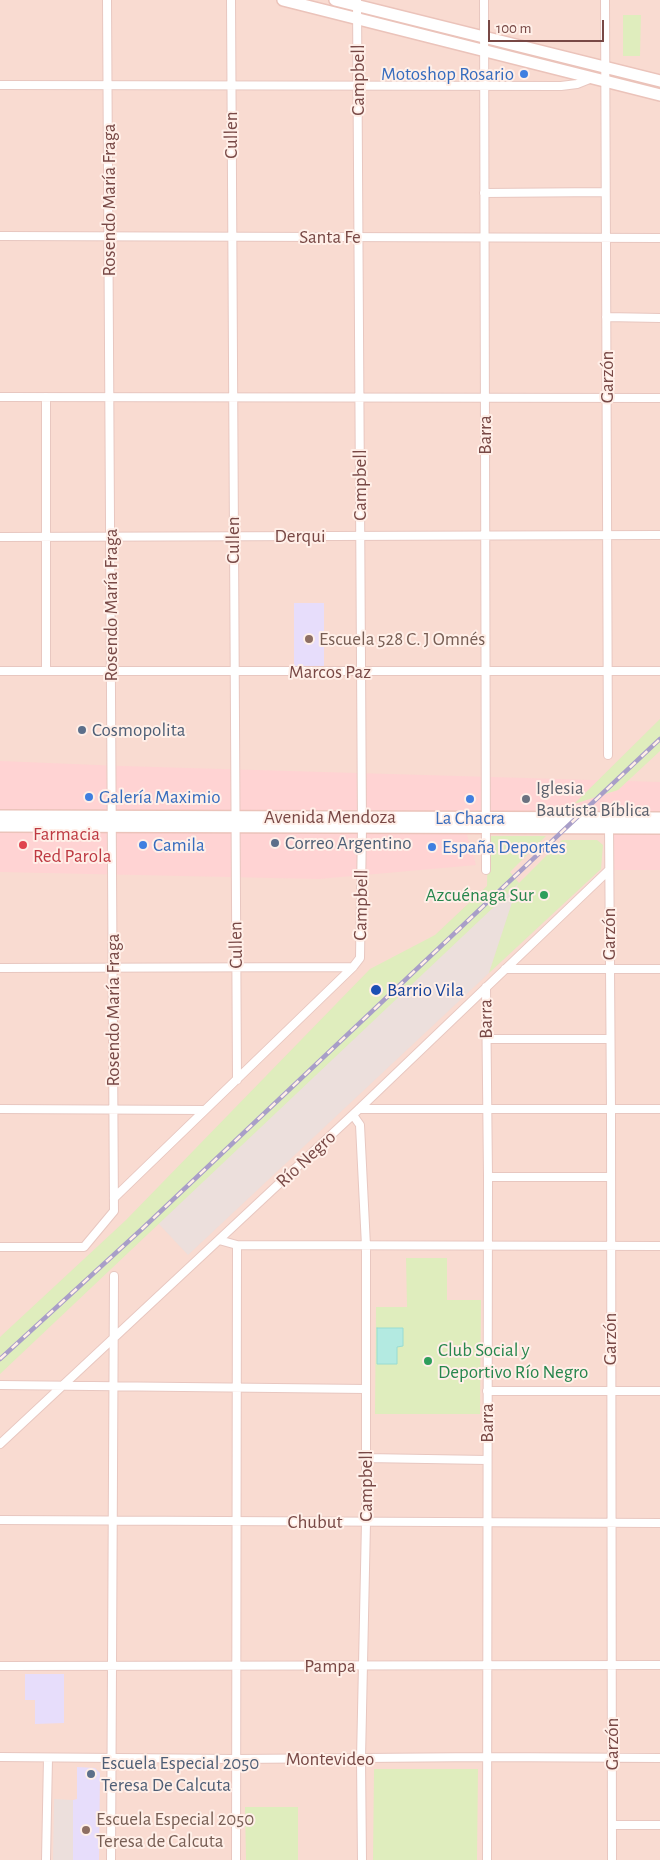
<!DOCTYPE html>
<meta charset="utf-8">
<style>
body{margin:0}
#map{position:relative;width:660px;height:1860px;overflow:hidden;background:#fee9e0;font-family:"Alegreya Sans",sans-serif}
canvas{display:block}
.scale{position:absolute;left:488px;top:20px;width:116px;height:22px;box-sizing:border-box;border:2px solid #784845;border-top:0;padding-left:6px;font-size:15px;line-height:18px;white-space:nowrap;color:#784845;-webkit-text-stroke:4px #ffefe8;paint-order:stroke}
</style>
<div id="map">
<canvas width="660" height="1860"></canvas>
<div class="scale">100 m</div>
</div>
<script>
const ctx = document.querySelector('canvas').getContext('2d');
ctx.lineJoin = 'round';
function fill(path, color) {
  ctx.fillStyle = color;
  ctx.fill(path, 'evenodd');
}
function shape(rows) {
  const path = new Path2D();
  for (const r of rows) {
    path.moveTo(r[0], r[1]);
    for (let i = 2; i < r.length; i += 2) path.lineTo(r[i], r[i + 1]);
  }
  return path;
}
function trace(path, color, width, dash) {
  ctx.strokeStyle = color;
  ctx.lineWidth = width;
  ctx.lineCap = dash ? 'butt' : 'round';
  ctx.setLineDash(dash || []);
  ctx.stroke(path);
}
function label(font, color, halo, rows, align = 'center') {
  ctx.font = font + ' "Alegreya Sans",sans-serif';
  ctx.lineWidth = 4;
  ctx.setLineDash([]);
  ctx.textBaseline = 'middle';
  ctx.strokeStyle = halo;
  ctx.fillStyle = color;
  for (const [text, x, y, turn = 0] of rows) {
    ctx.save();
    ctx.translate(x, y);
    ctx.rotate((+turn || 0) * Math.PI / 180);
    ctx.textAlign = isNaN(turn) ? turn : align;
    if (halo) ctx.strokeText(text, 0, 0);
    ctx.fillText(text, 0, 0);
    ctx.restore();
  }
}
const residential = shape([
 [0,0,660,0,660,1860,0,1860]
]);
const commercial = shape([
 [0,761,121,766,660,782,660,870,609,870,609,828,465,828,476,865,319,879,0,872]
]);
const industrial = shape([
 [519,883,489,973,188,1255,156,1221],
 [54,1799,73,1800,73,1860,53,1860]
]);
const education = shape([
 [294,603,324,603,324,667,294,667],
 [25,1674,64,1674,64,1723,35,1724,35,1700,25,1700],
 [77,1767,95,1768,100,1773,99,1860,73,1860,73,1800,77,1799]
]);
const green = shape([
 [623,15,641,15,640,56,623,56],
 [660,719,660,751,618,790,574,804],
 [490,836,546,836,510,872,519,883,562,840,597,840,603,845,601,869,489,973,518,884,0,1374,0,1337,126,1220,370,969,435,935,487,886,488,840],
 [406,1258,447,1258,447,1300,481,1300,480,1414,375,1414,376,1307,407,1307],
 [374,1769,478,1769,477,1860,373,1860],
 [245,1807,298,1807,298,1860,246,1860]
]);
const water = shape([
 [377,1328,403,1328,403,1346,397,1347,397,1364,377,1364,377,1328]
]);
const minor = shape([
 [231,0,237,1080],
 [484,0,486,870],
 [605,0,608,755],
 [0,85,561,86,577,84,592,78],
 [484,193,605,192],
 [0,236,660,238],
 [606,317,660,318],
 [0,397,660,398],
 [0,537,660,535],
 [0,671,660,671],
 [46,671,46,397],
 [609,825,611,1109,612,1860],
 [0,968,353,967],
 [505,969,660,969],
 [486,987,488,1177,487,1860],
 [487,1039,609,1039],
 [0,1109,205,1110],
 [359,1109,660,1109],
 [353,1115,360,1125,366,1246,366,1522,361,1759,362,1860],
 [488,1177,610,1177],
 [114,1198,353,967,360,958,362,827,357,1],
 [219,1240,237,1245,660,1246],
 [0,1247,84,1247,114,1211,107,0],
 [0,1385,366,1389],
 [487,1391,660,1391],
 [0,1444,359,1109,609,870],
 [366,1458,487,1460],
 [0,1520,660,1523],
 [0,1666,660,1665],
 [0,1757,236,1759,487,1757,660,1758],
 [612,1825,660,1825],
 [46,1860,48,1758],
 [111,1860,114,1276],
 [236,1860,237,1245]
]);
const secondary = shape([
 [283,0,660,95],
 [335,0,660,81],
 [0,816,660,818],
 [0,826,660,828]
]);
const rail = shape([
 [0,1359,143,1228,660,739]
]);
const markers = [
 [524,74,5,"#3f7fe0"],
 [309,639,5,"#8d6e63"],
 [82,730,5,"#5c6f8a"],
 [89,797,5,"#3f7fe0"],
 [470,799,5,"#3f7fe0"],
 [526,799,5,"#6b7280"],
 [275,843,5,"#5c6f8a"],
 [23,845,5,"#e0444e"],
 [143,845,5,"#3f7fe0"],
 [432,847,5,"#3f7fe0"],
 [544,895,5,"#2e9e5b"],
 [376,990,6,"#1a4fb4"],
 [428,1361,5,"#2e9e5b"],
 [91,1774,5,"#5c6f8a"],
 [86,1830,5,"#8d6e63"]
];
const shopNames = [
 ["Motoshop Rosario",514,74,"right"],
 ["Galería Maximio",99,797],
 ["La Chacra",470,818,"center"],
 ["Camila",153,845],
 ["España Deportes",442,847]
];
const streetNames = [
 ["Campbell",358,80,-90],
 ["Cullen",231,135,-90],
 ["Rosendo María Fraga",109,200,-90],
 ["Santa Fe",330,237],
 ["Garzón",607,377,-90],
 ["Barra",485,435,-90],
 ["Campbell",360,485,-90],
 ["Derqui",300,536],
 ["Cullen",233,540,-90],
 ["Rosendo María Fraga",111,605,-90],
 ["Marcos Paz",330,672],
 ["Avenida Mendoza",330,817],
 ["Campbell",361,905,-89],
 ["Garzón",609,934,-90],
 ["Cullen",236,945,-91],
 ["Rosendo María Fraga",113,1010,-90],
 ["Barra",486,1019,-91],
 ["Río Negro",306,1159,-43],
 ["Garzón",610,1339,-90],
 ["Barra",487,1423,-90],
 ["Campbell",366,1486,-90],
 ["Chubut",315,1522],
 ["Pampa",330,1666],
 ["Garzón",612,1744,-90],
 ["Montevideo",330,1759]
];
const educationNames = [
 ["Escuela 528 C. J Omnés",319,639],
 ["Escuela Especial 2050",96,1819],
 ["Teresa de Calcuta",96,1841]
];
const serviceNames = [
 ["Cosmopolita",92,730],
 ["Correo Argentino",285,843],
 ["Escuela Especial 2050",101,1763],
 ["Teresa De Calcuta",101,1785]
];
const worshipNames = [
 ["Iglesia",536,788],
 ["Bautista Bíblica",536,810]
];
const healthNames = [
 ["Farmacia",33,834],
 ["Red Parola",33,856]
];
const leisureNames = [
 ["Azcuénaga Sur",534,895],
 ["Club Social y",438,1350,"left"],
 ["Deportivo Río Negro",438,1372,"left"]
];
const transitNames = [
 ["Barrio Vila",387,990]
];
fill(residential, '#f9dbd1');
fill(commercial, '#ffd3d3');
fill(industrial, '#ecdfdc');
fill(education, '#e7ddfb');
fill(green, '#dfedbd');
fill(water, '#b3eae1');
trace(water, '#98dcd3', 1);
trace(minor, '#e8c7c0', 10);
trace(secondary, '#ebc3ba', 14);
trace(minor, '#fff', 8);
trace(secondary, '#fff', 11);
trace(rail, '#a89ec8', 4.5);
trace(rail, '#ffefe8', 2.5, [8]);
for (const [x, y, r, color] of markers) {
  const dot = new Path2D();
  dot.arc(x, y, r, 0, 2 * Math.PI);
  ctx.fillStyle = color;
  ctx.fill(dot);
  trace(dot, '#ffefe8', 2);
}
label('19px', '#366cbe', '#ffefe8', shopNames, 'left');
label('19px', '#784845', '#ffefe8', streetNames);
label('19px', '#785e54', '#ffefe8', educationNames, 'left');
label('19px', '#4e5e75', '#ffefe8', serviceNames, 'left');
label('19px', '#5b616d', '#ffefe8', worshipNames, 'left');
label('19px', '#be3a42', '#ffefe8', healthNames, 'left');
label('19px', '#27864d', '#ffefe8', leisureNames, 'right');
label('19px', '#164399', '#ffefe8', transitNames, 'left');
</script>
